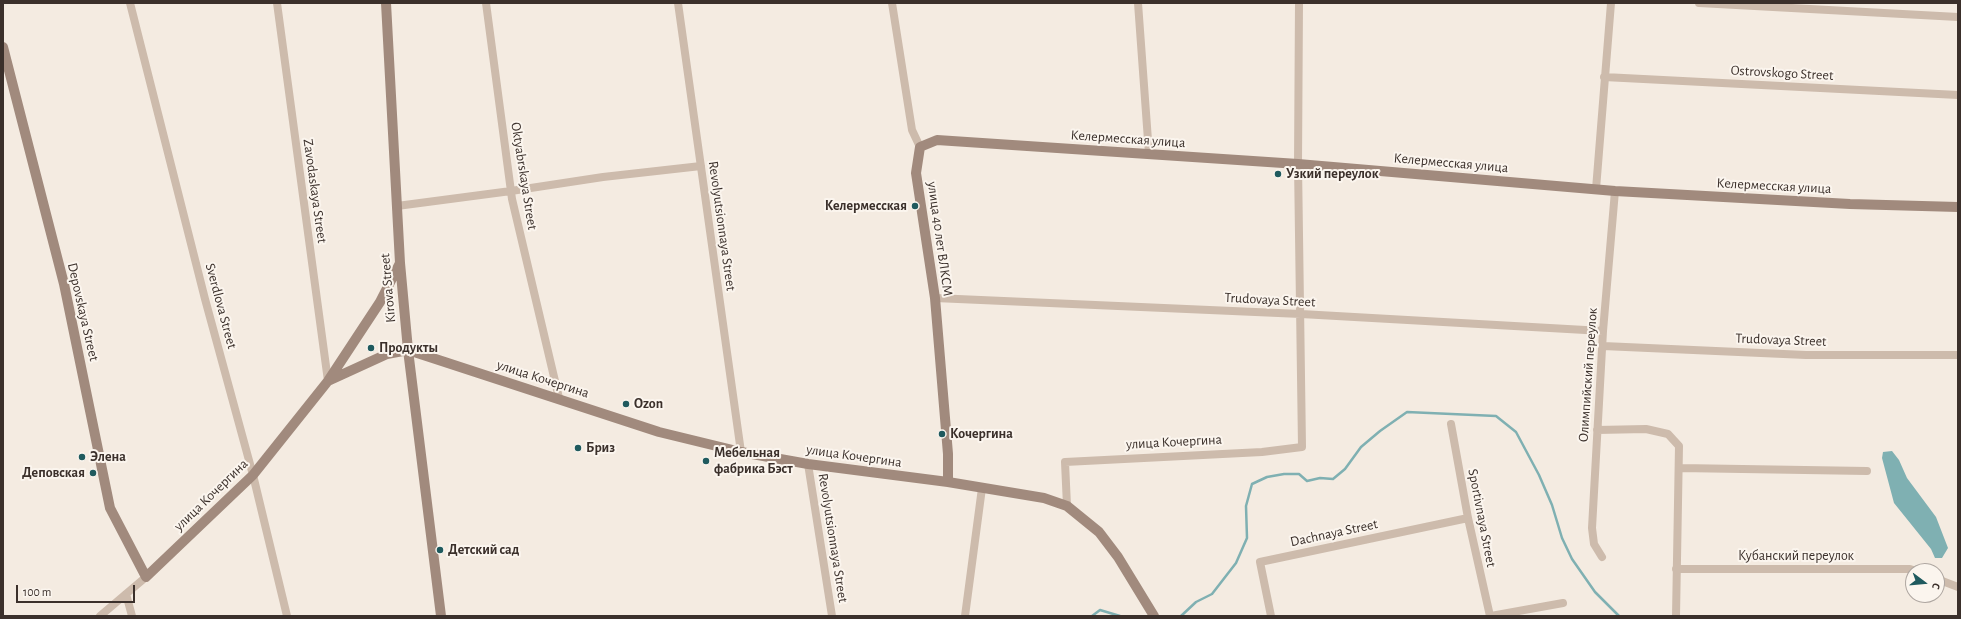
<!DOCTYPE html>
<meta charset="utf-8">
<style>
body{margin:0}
#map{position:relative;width:1961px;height:619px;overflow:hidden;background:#f4ebe1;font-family:"Alegreya Sans",sans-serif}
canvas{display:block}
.frame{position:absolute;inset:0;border:4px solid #3b302b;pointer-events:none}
.north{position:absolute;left:1905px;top:563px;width:40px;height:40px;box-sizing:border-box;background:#fbf5ee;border:1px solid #aea6a0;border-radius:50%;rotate:106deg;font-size:11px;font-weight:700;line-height:16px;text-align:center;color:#3b302b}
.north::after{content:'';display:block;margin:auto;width:14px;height:18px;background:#1f5a5e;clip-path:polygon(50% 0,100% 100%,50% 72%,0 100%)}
.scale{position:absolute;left:16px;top:585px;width:119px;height:18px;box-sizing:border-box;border:2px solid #3b302b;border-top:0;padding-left:5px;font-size:12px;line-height:14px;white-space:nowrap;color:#3b302b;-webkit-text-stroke:3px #fbf5ee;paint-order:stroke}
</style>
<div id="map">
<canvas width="1961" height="619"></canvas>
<div class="frame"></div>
<div class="north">С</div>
<div class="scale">100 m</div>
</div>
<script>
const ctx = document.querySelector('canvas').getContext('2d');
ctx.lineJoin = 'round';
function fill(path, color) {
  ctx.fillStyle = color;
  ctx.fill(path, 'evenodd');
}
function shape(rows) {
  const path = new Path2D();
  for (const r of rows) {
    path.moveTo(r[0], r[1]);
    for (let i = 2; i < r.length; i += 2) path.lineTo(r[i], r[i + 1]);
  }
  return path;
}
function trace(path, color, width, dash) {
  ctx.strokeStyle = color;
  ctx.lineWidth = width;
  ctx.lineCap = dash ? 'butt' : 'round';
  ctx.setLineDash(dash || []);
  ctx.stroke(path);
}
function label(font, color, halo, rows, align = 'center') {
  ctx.font = font + ' "Alegreya Sans",sans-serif';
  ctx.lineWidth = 4;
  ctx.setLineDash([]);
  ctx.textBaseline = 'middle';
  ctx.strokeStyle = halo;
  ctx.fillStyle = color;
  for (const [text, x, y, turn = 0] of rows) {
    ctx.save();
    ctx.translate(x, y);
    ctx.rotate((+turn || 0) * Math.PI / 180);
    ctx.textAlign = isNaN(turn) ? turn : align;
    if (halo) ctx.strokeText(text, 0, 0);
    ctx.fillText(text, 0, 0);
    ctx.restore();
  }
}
const water = shape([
 [1892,451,1899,460,1907,478,1936,517,1948,548,1942,558,1935,558,1931,549,1894,503,1882,458,1883,452]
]);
const stream = shape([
 [1092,616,1100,610,1120,616],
 [1181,616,1196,602,1212,594,1236,563,1247,538,1246,506,1252,484,1267,477,1284,474,1299,474,1307,481,1320,478,1333,479,1345,469,1361,447,1380,431,1407,412,1496,416,1516,432,1539,475,1552,505,1562,538,1572,559,1595,592,1619,616]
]);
const street = shape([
 [130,3,205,299,253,475,287,616],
 [277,3,328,381],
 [486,3,512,199,559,398],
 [678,3,741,452],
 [892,3,912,130,920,147],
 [1138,3,1149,154],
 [1699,3,1958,17],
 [1604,77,1958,95],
 [1596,189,1611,3],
 [397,206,511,191,603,177,701,166],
 [935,298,1301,314,1603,331],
 [1603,346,1806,355,1958,355],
 [1451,424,1468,518,1490,616],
 [1597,430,1646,429,1668,434,1679,446,1676,616],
 [808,464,832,616],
 [1680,468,1867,471],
 [1067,506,1065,462,1262,452,1302,447,1298,164,1299,3],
 [1602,557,1594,544,1592,528,1603,331,1615,191],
 [1676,569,1910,569,1916,571],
 [1937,579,1958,587],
 [126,594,132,616],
 [100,616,146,577],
 [965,616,982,488],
 [1271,616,1260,562,1468,518],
 [1491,616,1563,603]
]);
const secondary = shape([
 [386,3,400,263,408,350,441,616],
 [3,47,64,284,110,508,146,577,253,475,328,381,380,302,400,263],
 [328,381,387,354,408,350,659,432,741,452,808,464,948,482,1044,498,1067,506,1099,532,1118,557,1154,616],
 [948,482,948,454,935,298,916,173,920,147,937,140,1298,164,1615,191,1850,204,1958,207]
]);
const markers = [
 [1278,174,4,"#1f5a5e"],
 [915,206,4,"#1f5a5e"],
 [371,348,4,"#1f5a5e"],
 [626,404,4,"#1f5a5e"],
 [942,434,4,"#1f5a5e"],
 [578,448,4,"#1f5a5e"],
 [82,457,4,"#1f5a5e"],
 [706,461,4,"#1f5a5e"],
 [93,473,4,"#1f5a5e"],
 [440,550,4,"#1f5a5e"]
];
const streetNames = [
 ["Ostrovskogo Street",1782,73,3],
 ["Келермесская улица",1128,139,4],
 ["Келермесская улица",1451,163,5],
 ["Oktyabrskaya Street",524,176,81],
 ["Келермесская улица",1774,186,3],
 ["Zavodaskaya Street",315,191,82],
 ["Revolyutsionnaya Street",722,226,82],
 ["улица 40 лет ВЛКСМ",940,239,82],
 ["Kirova Street",388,288,-95],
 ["Trudovaya Street",1270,300,3],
 ["Sverdlova Street",221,306,75],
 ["Depovskaya Street",83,312,77],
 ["Trudovaya Street",1781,340,2],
 ["Олимпийский переулок",1588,375,-86],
 ["улица Кочергина",543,379,18],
 ["улица Кочергина",1174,442,-3],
 ["улица Кочергина",854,456,8],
 ["улица Кочергина",211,495,-44],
 ["Sportivnaya Street",1482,518,79],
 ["Dachnaya Street",1334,533,-12],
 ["Revolyutsionnaya Street",833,538,81],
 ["Кубанский переулок",1796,556]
];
const poiNames = [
 ["Узкий переулок",1286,174],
 ["Келермесская",907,206,"right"],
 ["Продукты",379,348],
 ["Ozon",634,404],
 ["Кочергина",950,434],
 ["Бриз",586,448],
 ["Мебельная",714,453],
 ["фабрика Бэст",714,469],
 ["Элена",90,457],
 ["Деповская",85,473,"right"],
 ["Детский сад",448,550]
];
fill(water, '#7fb0b2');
trace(stream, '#7fb0b2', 2.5);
trace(street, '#cdbbac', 8);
trace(secondary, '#a18a7d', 10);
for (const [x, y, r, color] of markers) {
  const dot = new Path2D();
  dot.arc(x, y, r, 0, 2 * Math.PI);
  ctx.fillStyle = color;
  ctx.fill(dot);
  trace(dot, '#fbf5ee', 1.5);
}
label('14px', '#3b302b', '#fbf5ee', streetNames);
label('bold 14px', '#3b302b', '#fbf5ee', poiNames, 'left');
</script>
